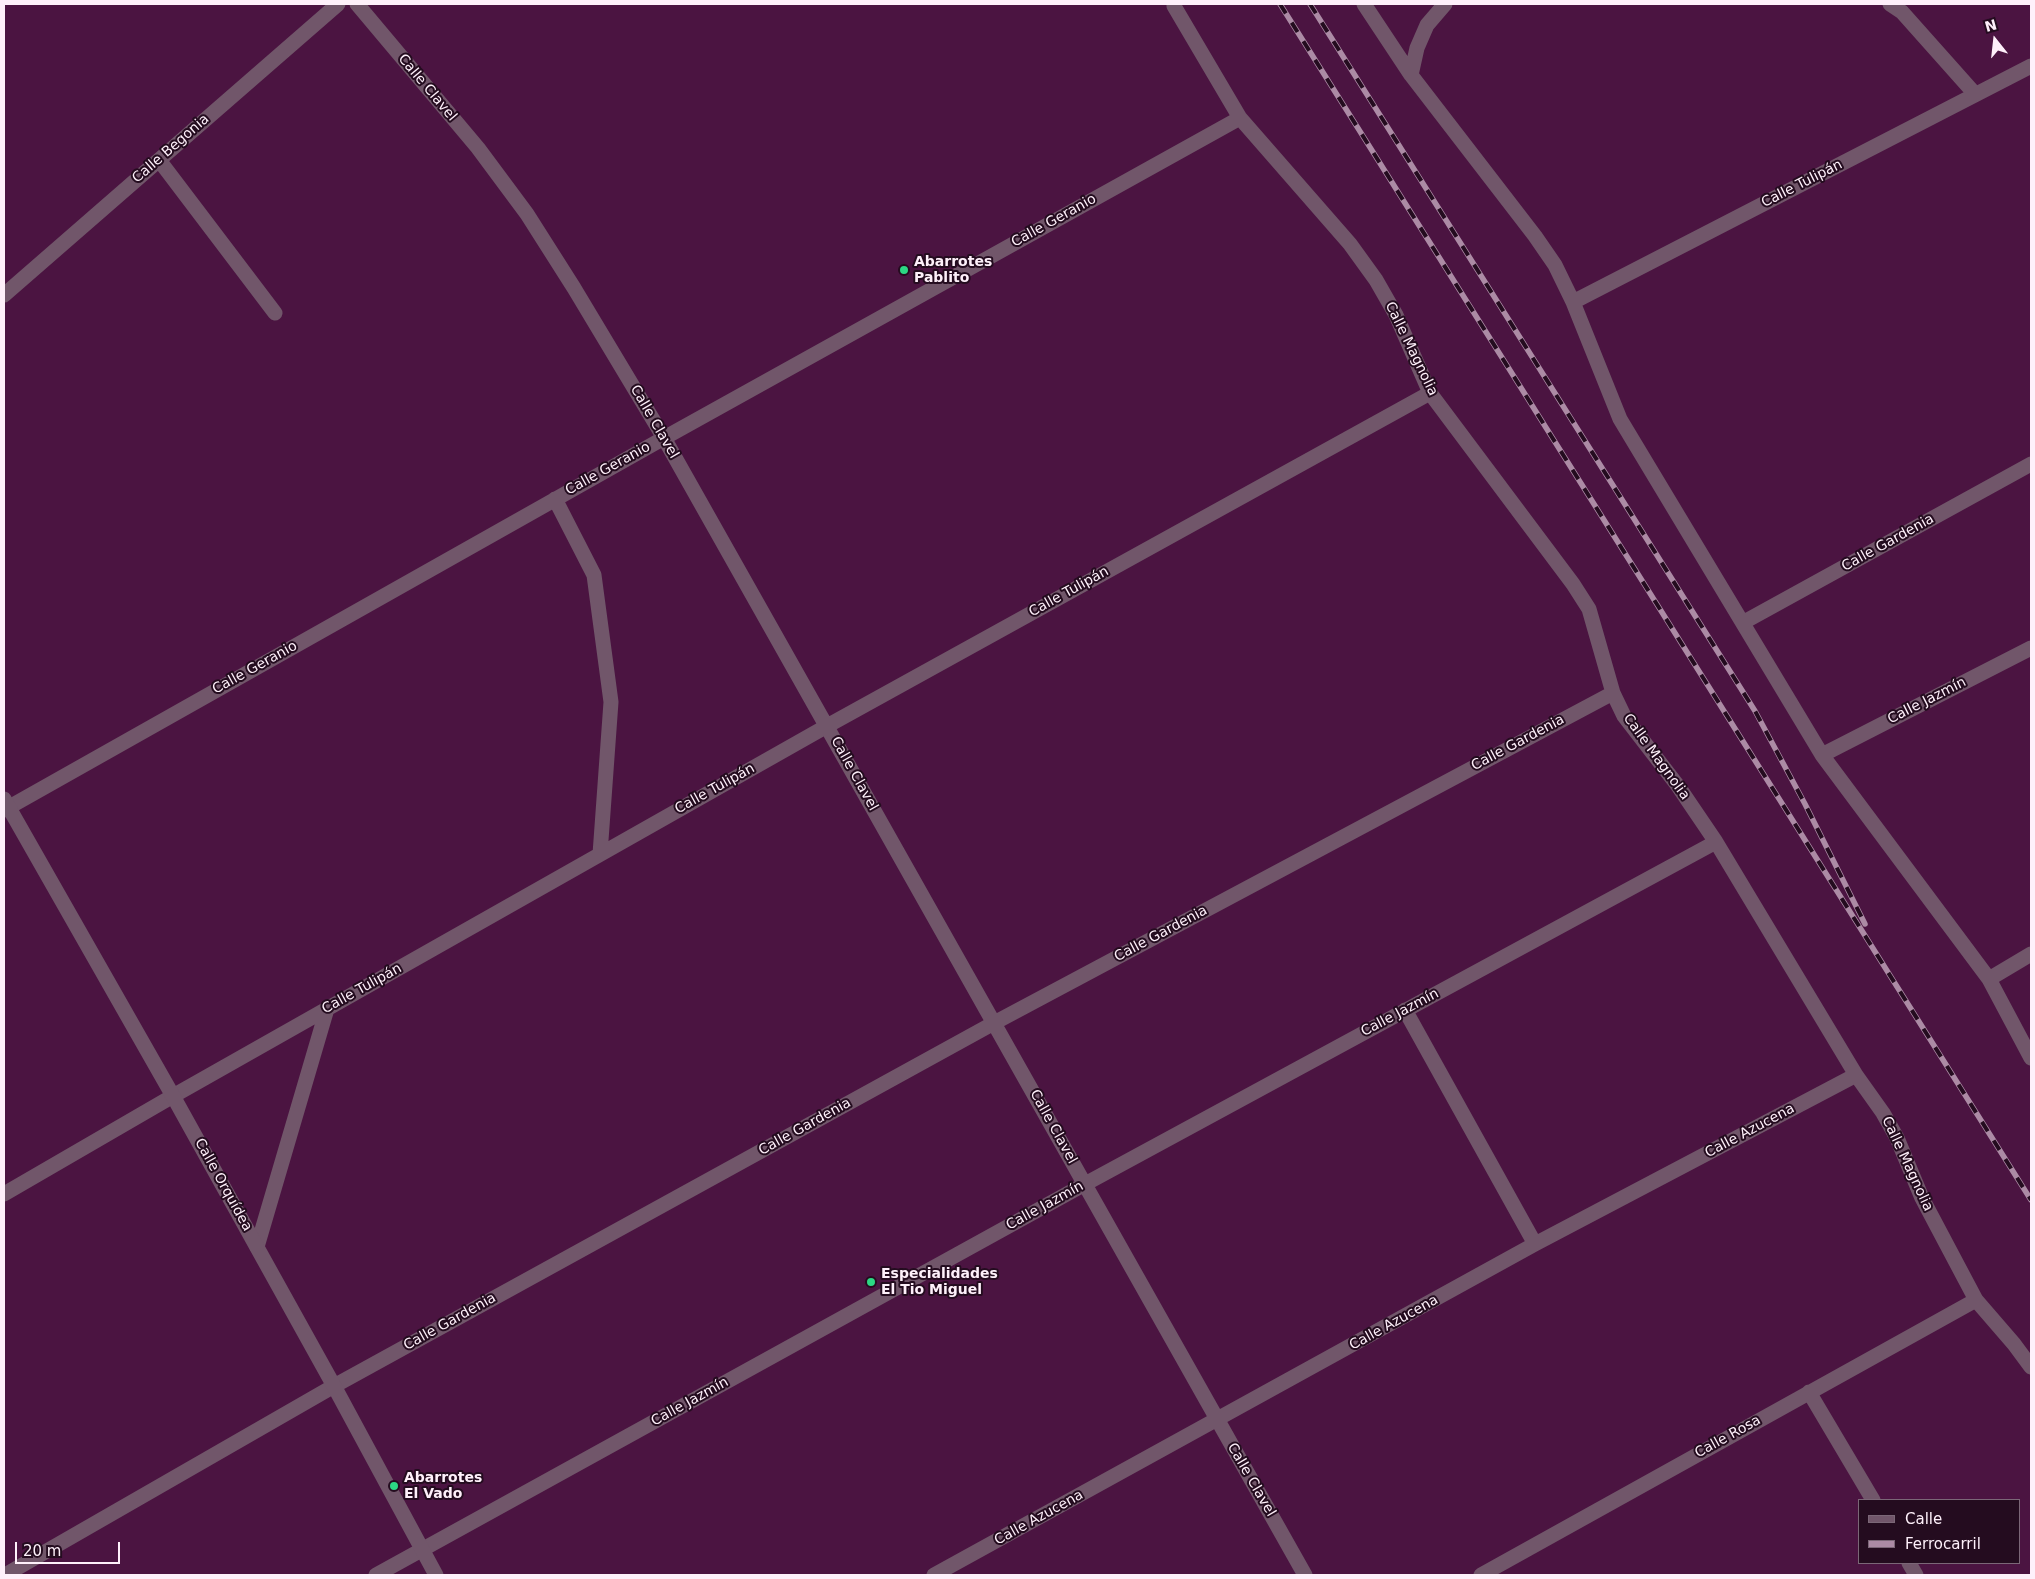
<!DOCTYPE html>
<meta charset="utf-8">
<style>
body{margin:0}
#map{position:relative;width:2035px;height:1579px;overflow:hidden;background:#4b1441;font-family:"DejaVu Sans",sans-serif}
canvas{display:block}
.frame{position:absolute;inset:0;border:5px solid #fef0fa;pointer-events:none}
.legend{position:absolute;left:1858px;top:1499px;width:162px;height:65px;box-sizing:border-box;background:#240c1f;border:1px solid #7b6777;margin:0;padding:6px 9px;list-style:none;font-size:15px;color:#fef0fa}
.legend li{display:flex;align-items:center;gap:10px;height:25px}
.legend b{width:25px;border:1px solid #7b6777}
.north{position:absolute;left:1970px;top:15px;width:50px;height:50px;-webkit-text-stroke:4px #240c1f;paint-order:stroke;rotate:344deg;font-size:14px;font-weight:700;line-height:20px;text-align:center;color:#fef0fa}
.north::after{content:'';display:block;margin:auto;width:18px;height:22px;background:#fef0fa;clip-path:polygon(50% 0,100% 100%,50% 72%,0 100%)}
.scale{position:absolute;left:15px;top:1542px;width:105px;height:22px;box-sizing:border-box;border:2px solid #fef0fa;border-top:0;padding-left:6px;font-size:15px;line-height:18px;white-space:nowrap;color:#fef0fa;-webkit-text-stroke:4px #240c1f;paint-order:stroke}
</style>
<div id="map">
<canvas width="2035" height="1579"></canvas>
<div class="frame"></div>
<ul class="legend">
<li><b style="height:6px;background:#71566a"></b>Calle</li>
<li><b style="height:6px;background:#ac8ba5"></b>Ferrocarril</li>
</ul>
<div class="north">N</div>
<div class="scale">20 m</div>
</div>
<script>
const ctx = document.querySelector('canvas').getContext('2d');
ctx.lineJoin = 'round';
function shape(rows) {
  const path = new Path2D();
  for (const r of rows) {
    path.moveTo(r[0], r[1]);
    for (let i = 2; i < r.length; i += 2) path.lineTo(r[i], r[i + 1]);
  }
  return path;
}
function trace(path, color, width, dash) {
  ctx.strokeStyle = color;
  ctx.lineWidth = width;
  ctx.lineCap = dash ? 'butt' : 'round';
  ctx.setLineDash(dash || []);
  ctx.stroke(path);
}
function label(font, color, halo, rows, align = 'center') {
  ctx.font = font + ' "DejaVu Sans",sans-serif';
  ctx.lineWidth = 4;
  ctx.setLineDash([]);
  ctx.textBaseline = 'middle';
  ctx.strokeStyle = halo;
  ctx.fillStyle = color;
  for (const [text, x, y, turn = 0] of rows) {
    ctx.save();
    ctx.translate(x, y);
    ctx.rotate((+turn || 0) * Math.PI / 180);
    ctx.textAlign = isNaN(turn) ? turn : align;
    if (halo) ctx.strokeText(text, 0, 0);
    ctx.fillText(text, 0, 0);
    ctx.restore();
  }
}
const minor = shape([
 [357,4,478,148,527,214,574,288,664,438,1305,1575],
 [1364,4,1411,75,1535,236,1555,265,1573,302,1620,419,1822,755,1989,979,2031,1058],
 [1890,4,1902,12,1975,94],
 [1174,6,1240,118,1350,244,1376,280,1396,315,1430,393,1573,584,1589,609,1613,693,1624,716,1678,786,1716,842,1856,1075,1883,1113,1897,1138,1922,1198,1976,1300,2014,1344,2031,1367],
 [1411,75,1417,48,1427,25,1445,4],
 [159,160,275,313],
 [4,295,338,4],
 [1573,302,2031,66],
 [555,499,594,575,611,702,600,854],
 [1744,622,2031,464],
 [1822,755,2031,648],
 [4,810,664,438,1240,118],
 [1989,979,2031,954],
 [1405,1010,1535,1244],
 [4,1194,173,1096,827,726,1430,393],
 [257,1247,327,1009],
 [1809,1392,1873,1500],
 [1909,1563,1916,1575],
 [5,1575,334,1386,994,1023,1613,693],
 [376,1575,1085,1184,1716,842],
 [934,1575,1535,1244,1856,1075],
 [1481,1575,1976,1300]
]);
const tertiary = shape([
 [4,799,173,1096,334,1386,436,1575]
]);
const rail = shape([
 [1280,4,2031,1200],
 [1310,4,1755,711,1805,804,1865,924]
]);
const markers = [
 [904,270,5,"#2cd884"],
 [871,1282,5,"#2cd884"],
 [394,1486,5,"#2cd884"]
];
const streetNames = [
 ["Calle Clavel",427,88,50],
 ["Calle Begonia",171,149,-41],
 ["Calle Tulipán",1802,184,-27],
 ["Calle Geranio",1054,221,-29],
 ["Calle Magnolia",1411,349,64],
 ["Calle Clavel",654,422,60],
 ["Calle Geranio",608,469,-29],
 ["Calle Gardenia",1888,543,-29],
 ["Calle Tulipán",1069,592,-29],
 ["Calle Geranio",255,668,-29],
 ["Calle Jazmín",1927,701,-27],
 ["Calle Gardenia",1518,743,-28],
 ["Calle Magnolia",1656,757,54],
 ["Calle Clavel",854,774,61],
 ["Calle Tulipán",715,789,-29],
 ["Calle Gardenia",1161,934,-28],
 ["Calle Tulipán",362,989,-29],
 ["Calle Jazmín",1400,1013,-28],
 ["Calle Gardenia",805,1127,-29],
 ["Calle Clavel",1053,1127,61],
 ["Calle Azucena",1750,1131,-28],
 ["Calle Magnolia",1907,1164,65],
 ["Calle Orquídea",223,1185,61],
 ["Calle Jazmín",1045,1206,-29],
 ["Calle Gardenia",450,1322,-29],
 ["Calle Azucena",1394,1323,-29],
 ["Calle Jazmín",690,1402,-29],
 ["Calle Rosa",1728,1437,-29],
 ["Calle Clavel",1251,1480,60],
 ["Calle Azucena",1039,1518,-29]
];
const poiNames = [
 ["Abarrotes",914,262],
 ["Pablito",914,278],
 ["Especialidades",881,1274],
 ["El Tio Miguel",881,1290],
 ["Abarrotes",404,1478],
 ["El Vado",404,1494]
];
trace(minor, '#71566a', 15);
trace(tertiary, '#71566a', 15);
trace(rail, '#ac8ba5', 5.5);
trace(rail, '#240c1f', 4, [11]);
for (const [x, y, r, color] of markers) {
  const dot = new Path2D();
  dot.arc(x, y, r, 0, 2 * Math.PI);
  ctx.fillStyle = color;
  ctx.fill(dot);
  trace(dot, '#240c1f', 2);
}
label('14px', '#fef0fa', '#240c1f', streetNames);
label('bold 14px', '#fef0fa', '#240c1f', poiNames, 'left');
</script>
